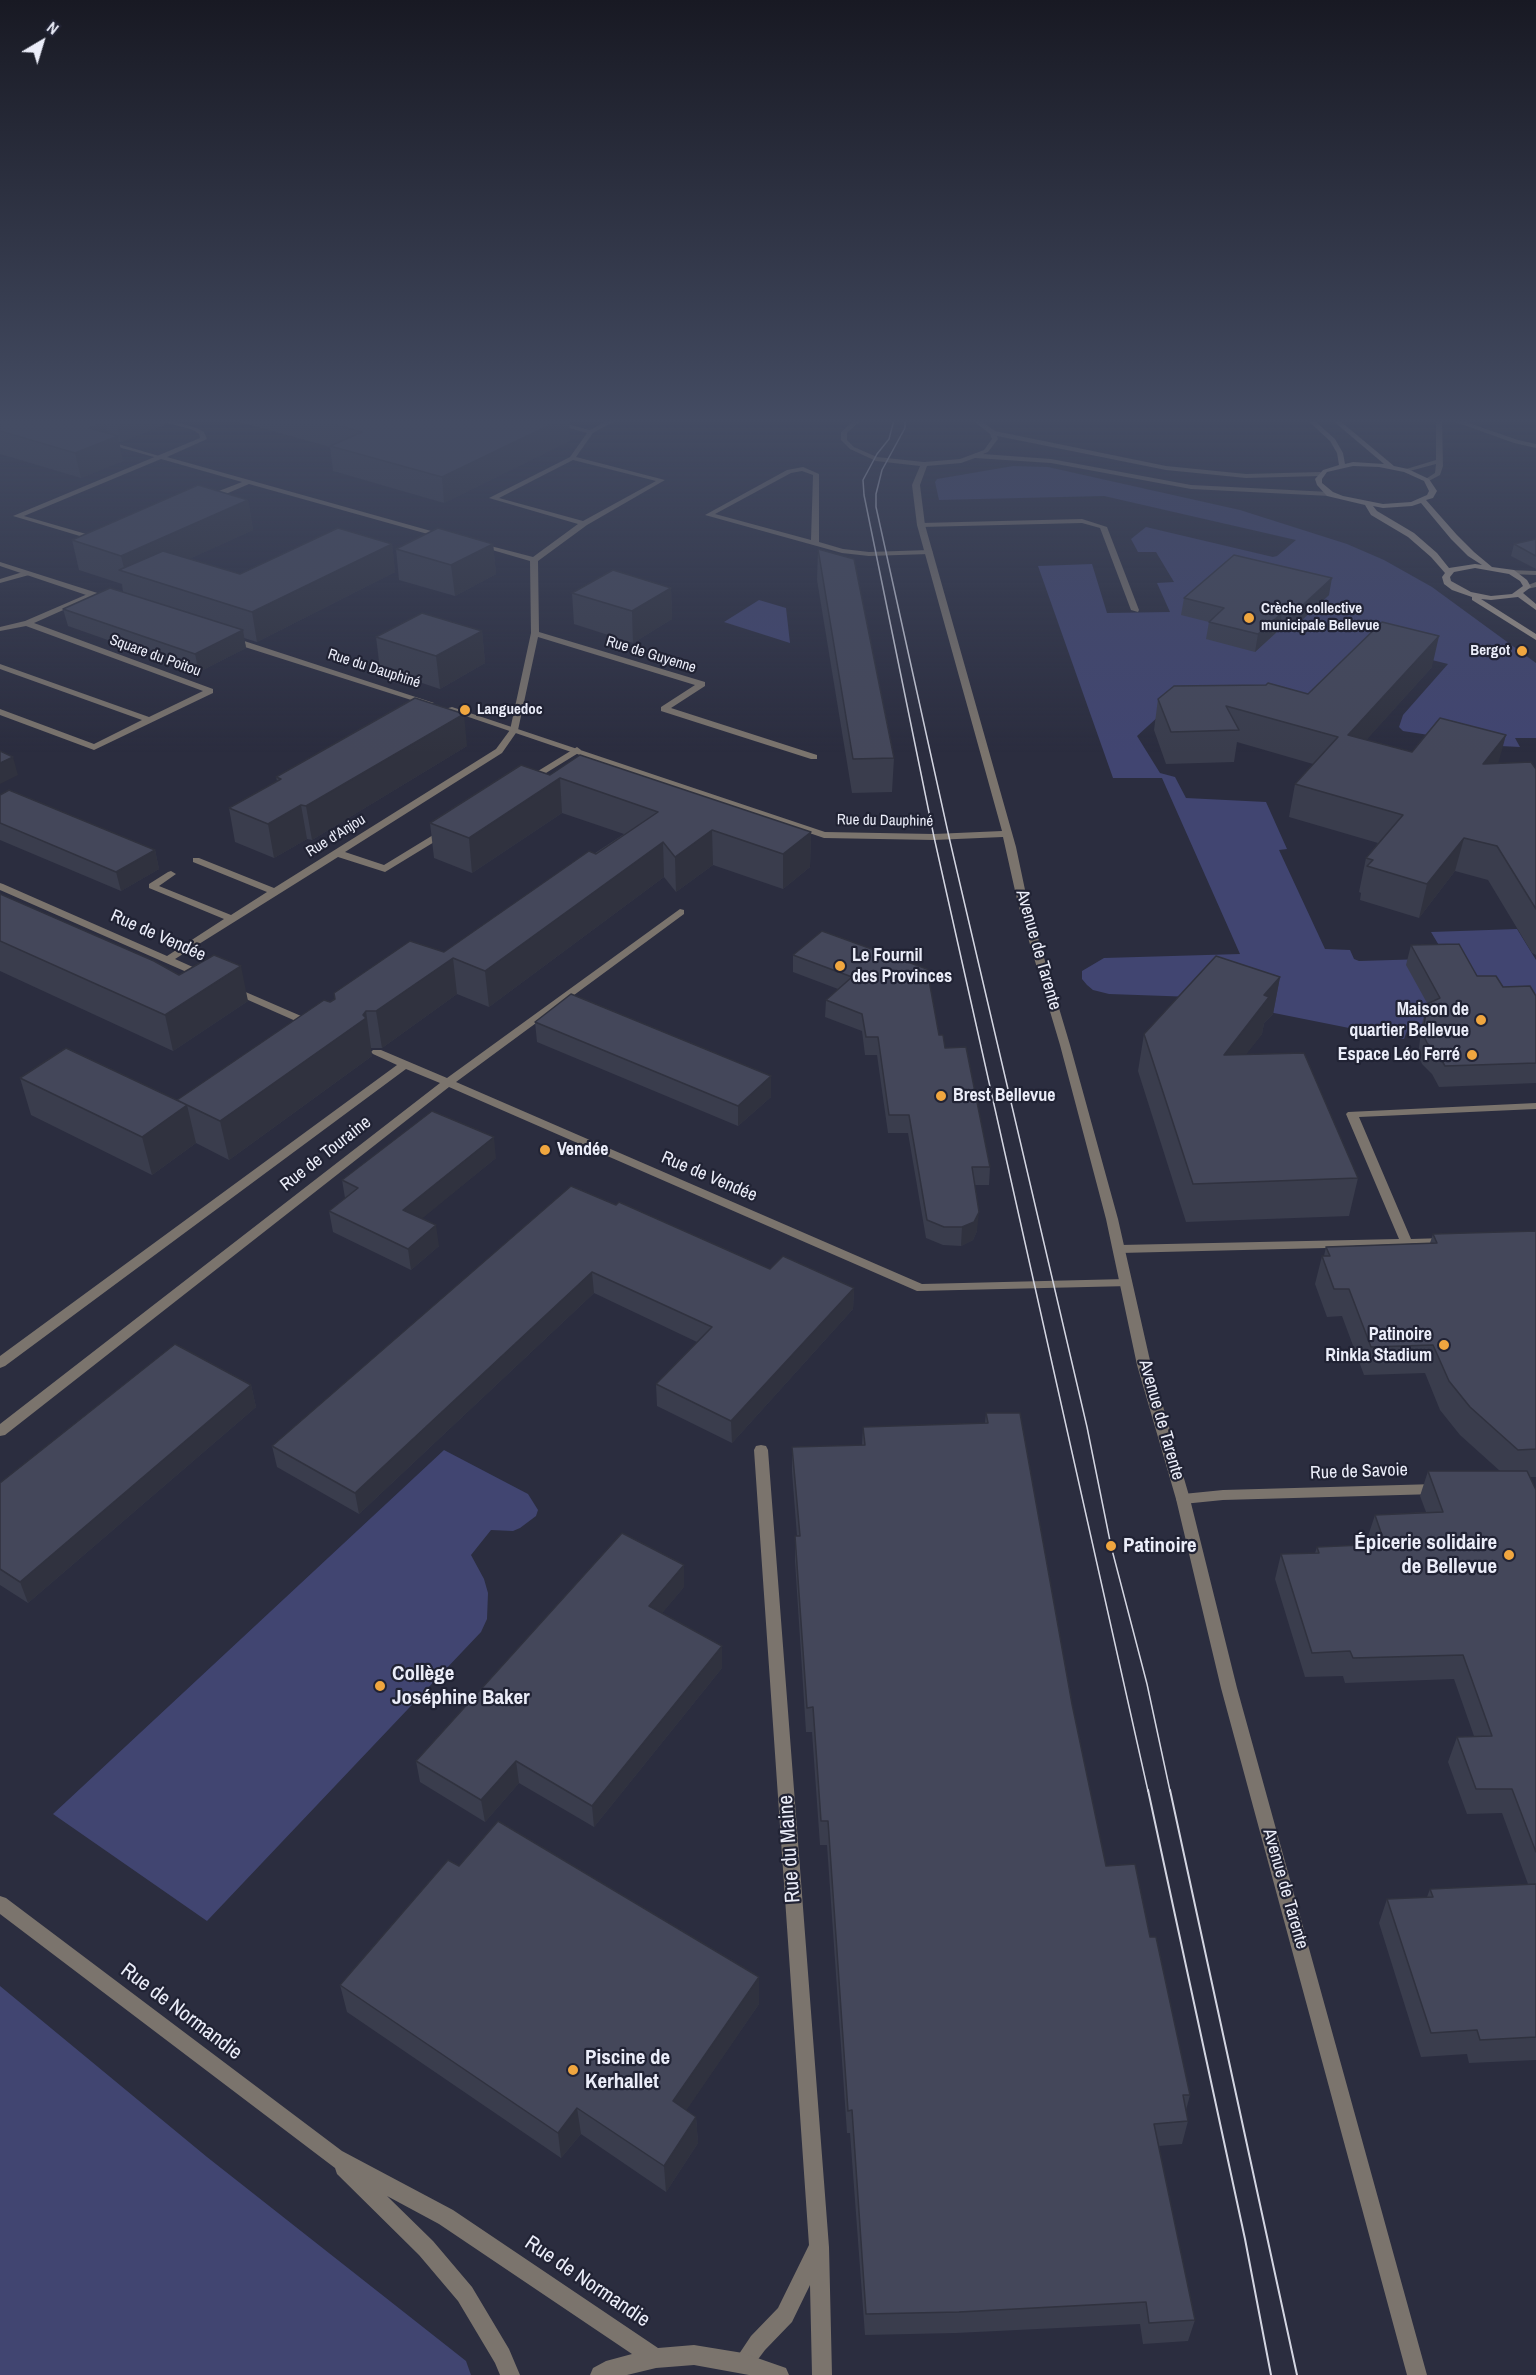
<!DOCTYPE html>
<meta charset="utf-8">
<style>
body{margin:0}
#map{position:relative;width:1536px;height:2375px;overflow:hidden;background:#2b2d3f;font-family:"Archivo Narrow",sans-serif}
canvas{display:block}
.north{position:absolute;left:12px;top:12px;width:60px;height:60px;-webkit-text-stroke:4px #212334;paint-order:stroke;rotate:38deg;font-size:16px;font-weight:700;line-height:24px;text-align:center;color:#ebedf9}
.north::after{content:'';display:block;margin:auto;width:21px;height:27px;background:#ebedf9;clip-path:polygon(50% 0,100% 100%,50% 72%,0 100%)}
</style>
<div id="map">
<canvas width="1536" height="2375"></canvas>
<div class="north">N</div>
</div>
<script>
const ctx = document.querySelector('canvas').getContext('2d');
ctx.lineJoin = 'round';
function fill(path, color) {
  ctx.fillStyle = color;
  ctx.fill(path, 'evenodd');
}
function shape(rows) {
  const path = new Path2D();
  for (const r of rows) {
    path.moveTo(r[0], r[1]);
    for (let i = 2; i < r.length; i += 2) path.lineTo(r[i], r[i + 1]);
  }
  return path;
}
function trace(path, color, width, dash) {
  ctx.strokeStyle = color;
  ctx.lineWidth = width;
  ctx.lineCap = dash ? 'butt' : 'round';
  ctx.setLineDash(dash || []);
  ctx.stroke(path);
}
function label(font, color, halo, rows, align = 'center') {
  ctx.font = font + ' "Archivo Narrow",sans-serif';
  ctx.lineWidth = 4.5;
  ctx.setLineDash([]);
  ctx.textBaseline = 'middle';
  ctx.strokeStyle = halo;
  ctx.fillStyle = color;
  for (const [text, x, y, turn = 0] of rows) {
    ctx.save();
    ctx.translate(x, y);
    ctx.rotate((+turn || 0) * Math.PI / 180);
    ctx.textAlign = isNaN(turn) ? turn : align;
    if (halo) ctx.strokeText(text, 0, 0);
    ctx.fillText(text, 0, 0);
    ctx.restore();
  }
}
const green = shape([
 [1013,466,1048,467,1240,510,1347,544,1384,560,1432,587,1536,663,1536,738,1515,738,1520,747,1500,746,1403,731,1399,727,1403,715,1448,664,1376,646,1316,707,1171,705,1137,736,1160,773,1175,777,1186,798,1266,802,1287,849,1279,850,1325,949,1350,950,1354,959,1359,961,1426,959,1440,947,1431,932,1517,929,1536,960,1536,1026,1443,1014,1407,1031,1404,1039,1194,997,1109,994,1093,990,1087,985,1082,979,1082,971,1104,958,1240,954,1162,778,1113,778,1038,566,1092,564,1107,613,1170,612,1157,583,1174,582,1156,552,1138,552,1131,539,1146,527,1273,557,1277,556,1296,540,1104,496,939,500,935,482,937,479],
 [759,600,786,608,790,643,724,622],
 [444,1450,528,1494,538,1510,536,1516,520,1528,513,1531,491,1530,471,1555,484,1579,488,1593,487,1619,481,1632,207,1921,53,1814],
 [0,1986,207,2157,466,2361,471,2375,0,2375]
]);
const pedestrian = shape([
 [104,441,108,441,166,458,161,459,104,443,104,441]
]);
const minor = shape([
 [157,420,169,420,197,428,204,432,207,439,167,457,449,536,442,538,249,484,212,500,206,500,206,496,242,482,161,459,24,516,100,538,100,542,13,516,200,438,199,434,193,430,157,420],
 [539,420,552,420,590,430,608,420,617,420,593,433,576,457,665,480,587,525,538,561,539,632,705,682,705,686,671,708,817,755,817,759,811,759,661,711,661,707,695,685,538,637,518,730,502,753,345,852,384,865,443,829,449,829,449,833,385,872,338,857,175,959,206,973,207,975,206,977,198,977,0,890,0,883,3,884,167,956,224,919,149,888,149,884,168,872,171,871,176,874,159,886,231,915,267,892,193,862,193,858,199,858,274,888,496,749,510,730,531,633,530,561,475,545,479,543,533,557,578,524,489,498,570,457,587,433,539,420],
 [573,460,656,481,583,521,499,498,573,460],
 [1436,420,1442,420,1443,466,1440,475,1427,482,1424,480,1435,473,1436,464,1406,472,1403,470,1436,460,1436,420],
 [1450,420,1460,420,1518,440,1536,444,1536,448,1514,443,1450,420],
 [803,467,819,474,819,542,843,549,869,552,929,550,933,552,929,554,869,556,842,553,705,515,787,470,803,467],
 [802,471,813,475,811,540,715,514,791,473,802,471],
 [1082,519,1107,527,1139,610,1138,612,1131,610,1100,528,1082,523,921,527,917,525,921,523,1082,519],
 [1508,570,1536,571,1536,575,1511,574,1507,572,1508,570],
 [26,571,30,573,29,575,0,583,0,579,26,571],
 [1536,582,1536,587,1527,589,1523,587,1536,582],
 [90,593,97,595,34,623,213,689,213,693,94,750,0,715,0,709,94,744,142,720,0,669,0,664,149,717,203,691,26,626,0,631,0,627,25,621,90,593],
 [577,747,581,750,580,752,533,781,527,781,525,779,577,747],
 [680,909,684,910,684,914,456,1082,922,1284,1126,1279,1132,1283,1130,1286,917,1291,449,1087,5,1435,0,1436,0,1424,440,1083,406,1069,5,1366,0,1368,0,1356,397,1065,373,1054,371,1052,373,1050,381,1050,447,1078,680,909],
 [234,987,315,1022,316,1024,311,1027,307,1026,230,992,229,990,230,988,234,987],
 [1536,1103,1536,1109,1359,1117,1411,1239,1445,1238,1451,1242,1449,1245,1120,1253,1114,1249,1120,1245,1399,1239,1346,1114,1348,1112,1536,1103],
 [761,1445,766,1446,768,1450,829,2247,832,2375,812,2375,810,2285,792,2322,765,2350,750,2370,743,2373,736,2370,733,2363,751,2336,778,2308,809,2245,754,1450,756,1446,761,1445],
 [1436,1484,1441,1485,1443,1489,1441,1493,1436,1494,1223,1500,1183,1504,1178,1503,1176,1499,1178,1495,1183,1494,1223,1490,1436,1484]
]);
const tertiary = shape([
 [854,420,861,420,847,433,847,440,854,447,877,457,924,462,960,459,984,450,992,439,990,434,972,420,980,420,995,431,1166,466,1246,474,1320,472,1323,474,1320,476,1246,478,1166,470,997,436,998,439,988,452,983,454,1051,459,1191,485,1330,492,1334,494,1330,496,1191,489,1051,463,975,458,961,463,927,466,920,485,925,525,1016,847,1028,904,1070,1045,1118,1219,1151,1365,1190,1499,1237,1688,1427,2375,1407,2375,1221,1688,1176,1499,1137,1365,1106,1219,1060,1045,1018,904,1003,837,934,840,824,838,445,709,452,707,825,832,934,834,1002,831,917,525,912,485,920,466,876,461,850,449,841,440,841,432,854,420],
 [0,562,110,597,111,599,104,601,0,566,0,562],
 [226,637,232,637,434,703,427,705,226,641,226,637],
 [0,1896,6,1898,342,2151,453,2210,658,2348,694,2345,743,2353,786,2368,789,2375,749,2375,694,2365,656,2368,627,2375,590,2375,593,2368,606,2361,632,2354,439,2224,387,2196,433,2241,472,2287,509,2349,520,2375,500,2375,495,2363,458,2301,419,2255,337,2174,335,2168,0,1914,0,1896]
]);
const secondary = shape([
 [1307,420,1314,420,1335,439,1343,453,1345,464,1353,462,1384,464,1332,420,1339,420,1394,466,1408,469,1429,479,1437,491,1433,498,1426,500,1457,535,1474,552,1492,567,1514,570,1527,580,1531,587,1523,593,1536,604,1536,610,1518,597,1491,600,1481,599,1536,634,1536,640,1472,600,1472,597,1452,590,1444,584,1442,577,1445,573,1431,557,1408,537,1371,515,1365,505,1327,496,1317,485,1315,479,1323,470,1339,465,1337,453,1330,441,1307,420],
 [1353,466,1379,467,1404,472,1424,481,1429,491,1427,495,1411,502,1383,504,1343,496,1333,492,1322,483,1322,479,1327,472,1353,466],
 [1421,503,1451,539,1468,556,1482,565,1475,564,1449,568,1437,553,1414,533,1377,511,1373,506,1383,508,1412,506,1421,503],
 [1475,568,1509,574,1520,581,1523,586,1512,594,1491,596,1471,592,1451,581,1450,577,1454,572,1475,568]
]);
const tramFar1 = shape([
 [894,420,889,439,877,454,863,480,864,495,934,837,1148,1791],
 [905,420,905,428,882,470,876,494,876,507,949,837,1087,1427,1111,1546,1147,1684,1170,1791]
]);
const tram = shape([
 [1148,1790,1245,2239,1271,2375],
 [1170,1790,1297,2375]
]);
const wall = shape([
 [0,420,165,420,165,425,121,442,119,442,123,461,81,478,0,454],
 [232,420,569,420,570,441,444,503,333,471,330,447],
 [248,500,253,530,189,559,240,574,392,544,395,572,257,642,244,638,246,648,199,672,68,626,63,609,123,592,122,584,79,570,72,540],
 [1536,539,1536,569,1511,556,1514,544],
 [493,544,496,574,455,596,399,580,396,549],
 [818,549,894,758,892,792,852,793,817,580],
 [671,588,672,619,633,643,574,624,572,593],
 [1329,595,1289,632,1279,630,1255,652,1206,639,1209,622,1181,615,1184,598],
 [482,631,485,663,440,689,380,669,376,637],
 [1432,667,1366,740,1412,752,1499,763,1536,769,1536,955,1532,953,1488,880,1455,871,1419,918,1360,900,1361,893,1359,892,1366,858,1378,843,1289,817,1295,784,1313,764,1237,742,1234,762,1166,764,1154,730,1158,699,1308,694],
 [467,746,312,840,307,839,274,858,235,842,229,808,277,781,276,777],
 [550,775,811,832,810,867,783,889,713,865,676,892,664,877,489,1007,457,994,382,1048,371,1048,371,1050,372,1056,229,1160,196,1143,152,1175,31,1115,20,1078,177,1100,330,1002,444,952,624,834,562,813,472,873,434,858,430,823],
 [0,795,155,850,159,869,121,891,0,840],
 [0,894,179,975,248,1001,173,1051,0,971],
 [822,931,939,1035,945,1048,990,1167,989,1185,975,1185,977,1231,973,1240,961,1246,943,1245,926,1238,908,1133,888,1133,877,1055,865,1055,862,1031,825,1017,826,1000,838,989,793,972,793,955],
 [1411,945,1477,976,1503,987,1536,996,1536,1083,1439,1087,1432,1074,1422,1064,1418,1055,1422,1024,1427,1003,1406,965],
 [1280,977,1273,1014,1264,1023,1262,1034,1246,1054,1358,1178,1349,1216,1186,1222,1138,1071,1144,1034],
 [535,1022,771,1097,738,1126,537,1042],
 [496,1158,422,1218,439,1246,411,1270,333,1232,329,1211,345,1198,342,1180],
 [616,1205,770,1269,854,1288,853,1309,732,1443,657,1406,656,1384,697,1342,594,1293,359,1514,277,1467,272,1446],
 [1536,1231,1536,1477,1530,1477,1536,1490,1536,2060,1469,2063,1467,2054,1421,2057,1379,1923,1387,1899,1427,1897,1430,1889,1528,1884,1502,1813,1467,1814,1448,1762,1457,1737,1474,1736,1454,1679,1345,1683,1343,1676,1305,1677,1275,1579,1281,1554,1315,1553,1317,1547,1369,1545,1367,1539,1375,1515,1426,1512,1420,1496,1428,1471,1500,1471,1460,1435,1440,1410,1425,1373,1364,1375,1342,1316,1327,1317,1315,1284,1322,1256,1324,1256,1326,1247,1430,1243,1433,1234],
 [251,1385,256,1407,28,1603,0,1585,0,1483],
 [986,1413,1072,1704,1106,1866,1150,1937,1190,2095,1186,2110,1188,2121,1182,2144,1159,2146,1195,2320,1188,2341,1143,2344,1140,2324,956,2333,865,2335,850,2133,847,2133,827,1845,820,1845,812,1732,806,1732,795,1561,795,1536,797,1536,792,1472,792,1447,862,1445,863,1427,985,1423],
 [684,1587,662,1613,722,1668,594,1827,519,1783,485,1822,420,1782,416,1761],
 [459,1866,759,2004,686,2110,696,2117,698,2143,666,2192,581,2134,561,2158,347,2012,340,1985]
]);
const shadedWall = shape([
 [116,420,165,420,165,425,121,442],
 [560,420,569,420,570,441,444,503,442,477],
 [105,422,109,440,118,436,123,461,81,478,75,453,89,428],
 [248,500,253,530,145,579,125,572,121,556],
 [392,544,395,572,257,642,252,612],
 [493,544,496,574,455,596,451,565],
 [1332,578,1329,595,1289,632,1292,615],
 [671,588,672,619,633,643,632,611],
 [1282,613,1279,630,1255,652,1258,634],
 [243,630,246,648,199,672,195,654],
 [482,631,485,663,440,689,436,656],
 [1439,636,1432,667,1342,767,1348,735],
 [464,714,467,746,312,840,306,806],
 [1506,735,1497,768,1483,764],
 [13,757,18,775,0,784,0,763],
 [560,778,562,813,472,873,469,838],
 [301,805,307,839,274,858,268,824],
 [712,830,713,865,676,892,675,857],
 [811,832,810,867,783,889,783,854],
 [1464,838,1455,871,1419,918,1427,884],
 [663,842,664,877,489,1007,485,971],
 [155,850,159,869,121,891,116,872],
 [453,958,457,994,382,1048,376,1011],
 [241,966,248,1001,173,1051,165,1015],
 [1280,977,1273,1014,1264,1023,1262,1034,1217,1092,1224,1055,1264,995],
 [366,1011,371,1048,371,1050,372,1056,229,1160,220,1121,363,1015],
 [771,1076,771,1097,738,1126,738,1106],
 [187,1105,196,1143,152,1175,142,1137],
 [494,1137,496,1158,407,1231,403,1210],
 [979,1212,977,1231,973,1240,961,1246,962,1227],
 [436,1225,439,1246,411,1270,408,1249],
 [592,1272,594,1293,359,1514,355,1493],
 [854,1288,853,1309,732,1443,731,1421],
 [251,1385,256,1407,28,1603,20,1582],
 [684,1565,684,1587,650,1628,649,1606],
 [722,1646,722,1668,594,1827,592,1806],
 [516,1761,519,1783,485,1822,481,1800],
 [759,1977,759,2004,675,2127,673,2101],
 [577,2108,581,2134,561,2158,558,2133],
 [696,2117,698,2143,666,2192,664,2166]
]);
const building = shape([
 [0,420,100,420,105,422,89,428,118,436,75,453,0,431,0,420],
 [319,420,560,420,442,477,330,446,362,432,319,420],
 [198,485,248,500,121,556,72,540,198,485],
 [338,528,392,544,252,612,119,570,163,551,240,574,338,528],
 [438,528,493,544,451,565,396,549,438,528],
 [1536,539,1536,556,1514,544,1536,539],
 [818,549,854,559,894,758,853,759,818,549],
 [1234,555,1332,578,1292,615,1282,613,1258,634,1209,622,1224,608,1184,598,1234,555],
 [613,570,671,588,632,611,572,593,613,570],
 [110,588,243,630,195,654,63,609,110,588],
 [422,613,482,631,436,656,376,637,422,613],
 [1382,622,1439,636,1348,735,1412,752,1440,718,1506,735,1483,764,1531,762,1536,769,1536,909,1497,846,1464,838,1427,884,1367,866,1373,860,1366,858,1403,815,1295,784,1338,737,1226,706,1239,730,1171,732,1158,699,1174,686,1266,685,1268,683,1308,694,1382,622],
 [415,698,464,714,306,806,301,805,268,824,229,808,281,779,276,777,415,698],
 [0,751,13,757,0,763,0,751],
 [580,755,811,832,783,854,712,830,675,857,663,842,485,971,453,958,376,1011,366,1011,363,1015,366,1018,220,1121,187,1105,142,1137,20,1078,66,1048,187,1105,177,1100,324,1000,330,1002,335,999,334,993,410,941,444,952,589,851,596,854,658,812,560,778,469,838,430,823,521,765,550,775,580,755],
 [9,790,155,850,116,872,0,823,0,795,9,790],
 [0,894,154,961,179,975,214,955,241,966,165,1015,0,941,0,894],
 [822,931,927,969,939,1035,943,1035,945,1048,966,1047,990,1167,972,1167,979,1212,974,1222,962,1227,944,1227,927,1220,909,1115,889,1115,878,1037,866,1037,862,1014,826,1000,852,977,793,955,822,931],
 [1459,944,1477,976,1496,976,1503,987,1530,986,1536,996,1536,1063,1445,1066,1438,1054,1427,1043,1423,1034,1427,1004,1440,998,1411,945,1459,944],
 [1216,956,1280,977,1264,995,1269,997,1224,1055,1304,1053,1358,1178,1193,1184,1144,1034,1216,956],
 [571,994,771,1076,738,1106,535,1022,571,994],
 [432,1111,494,1137,403,1210,436,1225,408,1249,329,1211,358,1188,342,1180,432,1111],
 [571,1186,616,1205,619,1202,770,1269,783,1256,854,1288,731,1421,656,1384,712,1327,592,1272,355,1493,272,1446,571,1186],
 [1536,1231,1536,1449,1518,1450,1470,1407,1449,1381,1433,1345,1371,1347,1349,1289,1334,1289,1322,1256,1330,1256,1326,1247,1437,1243,1433,1234,1536,1231],
 [175,1344,251,1385,20,1582,0,1569,0,1483,175,1344],
 [986,1413,1020,1413,1072,1704,1106,1866,1135,1864,1150,1937,1156,1937,1190,2095,1183,2095,1188,2121,1154,2124,1195,2320,1149,2323,1146,2302,959,2312,866,2314,852,2110,848,2111,828,1821,821,1821,813,1707,807,1708,795,1536,800,1536,792,1447,865,1445,863,1427,988,1423,986,1413],
 [1428,1471,1527,1471,1536,1490,1536,1852,1512,1789,1476,1789,1457,1737,1492,1736,1463,1655,1353,1658,1350,1651,1312,1653,1281,1554,1319,1553,1317,1547,1385,1544,1375,1515,1443,1512,1428,1471],
 [622,1533,684,1565,649,1606,722,1646,592,1806,516,1761,481,1800,416,1761,622,1533],
 [498,1821,759,1977,673,2101,696,2117,664,2166,577,2108,558,2133,340,1985,448,1860,459,1866,498,1821],
 [1536,1884,1536,2037,1480,2040,1477,2030,1431,2033,1387,1899,1433,1897,1430,1889,1536,1884]
]);
const markers = [
 [1249,618,6,"#f0a63f"],
 [1522,651,6,"#f0a63f"],
 [465,710,6,"#f0a63f"],
 [840,966,6,"#f0a63f"],
 [1481,1020,6,"#f0a63f"],
 [1472,1055,6,"#f0a63f"],
 [941,1096,6,"#f0a63f"],
 [545,1150,6,"#f0a63f"],
 [1444,1345,6,"#f0a63f"],
 [1111,1546,6,"#f0a63f"],
 [1509,1555,6,"#f0a63f"],
 [380,1686,6,"#f0a63f"],
 [573,2070,6,"#f0a63f"]
];
const farPoinames = [
 ["Crèche collective",1261,609],
 ["municipale Bellevue",1261,626],
 ["Bergot",1510,651,"right"],
 ["Languedoc",477,710]
];
const farStreetnames = [
 ["Rue de Guyenne",651,655,17],
 ["Square du Poitou",155,656,20],
 ["Rue du Dauphiné",374,669,18],
 ["Rue du Dauphiné",885,821,1],
 ["Rue d'Anjou",336,836,-32]
];
const streetNames = [
 ["Rue de Vendée",158,936,24],
 ["Avenue de Tarente",1038,950,74],
 ["Rue de Touraine",326,1154,-38],
 ["Rue de Vendée",709,1177,23],
 ["Avenue de Tarente",1161,1420,74],
 ["Rue de Savoie",1359,1472,-2],
 ["Avenue de Tarente",1285,1889,74]
];
const poiNames = [
 ["Le Fournil",852,956],
 ["des Provinces",852,977],
 ["Maison de",1469,1010,"right"],
 ["quartier Bellevue",1469,1031,"right"],
 ["Espace Léo Ferré",1460,1055,"right"],
 ["Brest Bellevue",953,1096],
 ["Vendée",557,1150],
 ["Patinoire",1432,1335,"right"],
 ["Rinkla Stadium",1432,1356,"right"]
];
const nearPoinames = [
 ["Épicerie solidaire",1497,1543,"right"],
 ["de Bellevue",1497,1567,"right"],
 ["Patinoire",1123,1546],
 ["Collège",392,1674],
 ["Joséphine Baker",392,1698],
 ["Piscine de",585,2058],
 ["Kerhallet",585,2082]
];
const nearStreetnames = [
 ["Rue du Maine",790,1849,-94],
 ["Rue de Normandie",181,2012,37],
 ["Rue de Normandie",587,2282,34]
];
fill(green, '#414571');
fill(pedestrian, '#7b746d');
fill(minor, '#7b746d');
fill(tertiary, '#7b746d');
fill(secondary, '#a79c8f');
trace(tramFar1, '#d4d6e2', 1.5);
trace(tram, '#d4d6e2', 2);
fill(wall, '#3a3d4d');
fill(shadedWall, '#30323f');
fill(building, '#44475a');
trace(building, '#30323f', 1.5);
const sky = ctx.createLinearGradient(0, 0, 0, 753);
sky.addColorStop(0, '#181923');
sky.addColorStop(0.56, '#444c63');
sky.addColorStop(1, '#444c6300');
ctx.fillStyle = sky;
ctx.fillRect(0, 0, 1536, 753);
for (const [x, y, r, color] of markers) {
  const dot = new Path2D();
  dot.arc(x, y, r, 0, 2 * Math.PI);
  ctx.fillStyle = color;
  ctx.fill(dot);
  trace(dot, '#212334', 2);
}
label('bold 15px', '#ebedf9', '#212334', farPoinames, 'left');
label('15px', '#ebedf9', '#212334', farStreetnames);
label('18px', '#ebedf9', '#212334', streetNames);
label('bold 18px', '#ebedf9', '#212334', poiNames, 'left');
label('bold 21px', '#ebedf9', '#212334', nearPoinames, 'left');
label('21px', '#ebedf9', '#212334', nearStreetnames);
</script>
